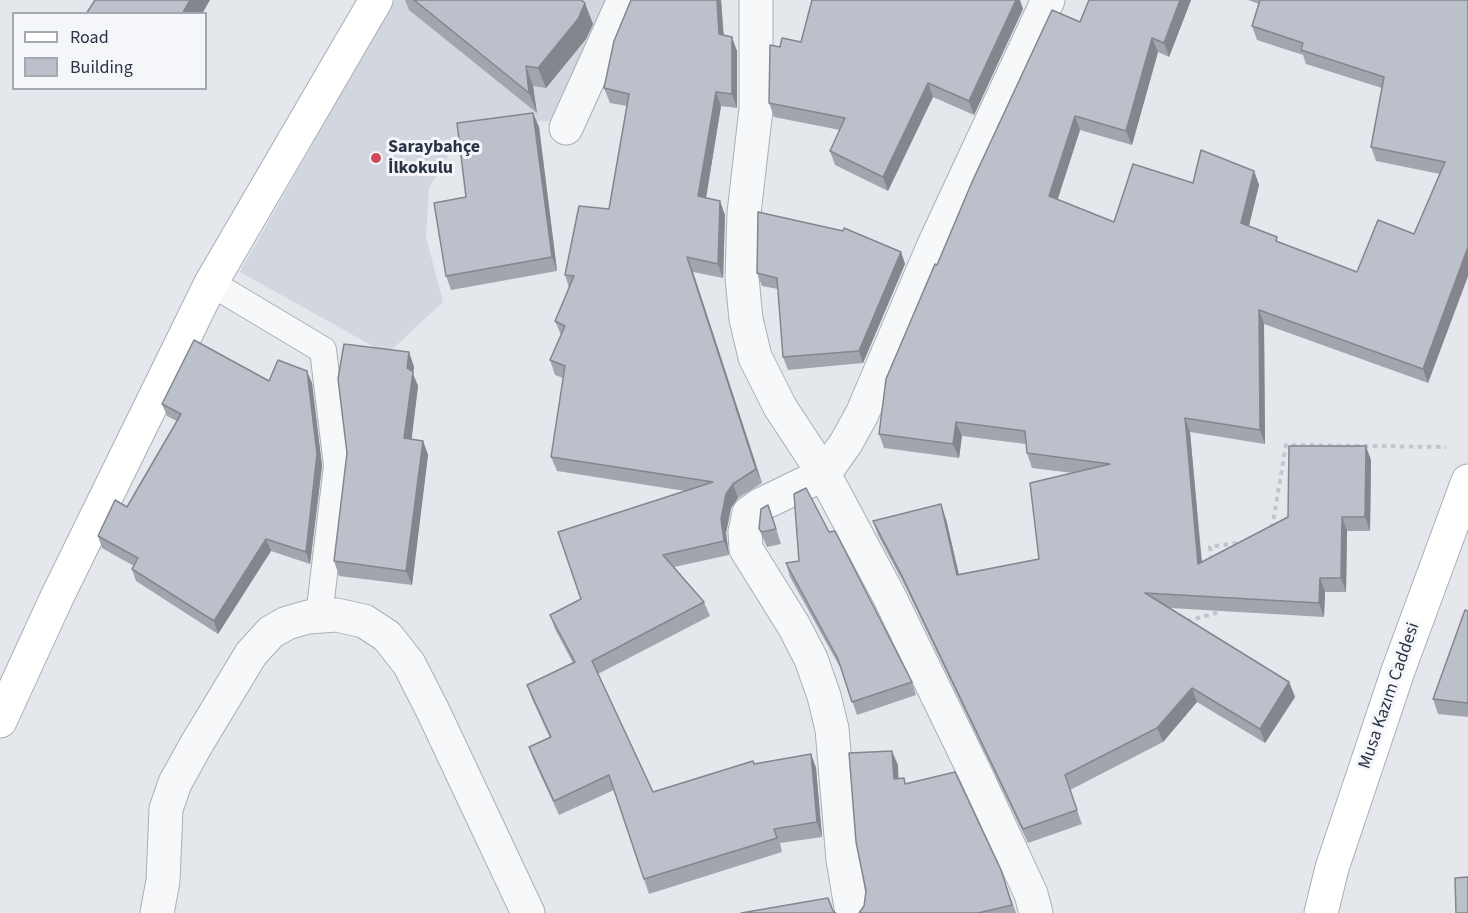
<!DOCTYPE html>
<meta charset="utf-8">
<style>
body{margin:0}
#map{position:relative;width:1468px;height:913px;overflow:hidden;background:#e4e7ec;font-family:"Source Sans 3",sans-serif}
canvas{display:block}
.legend{position:absolute;left:12px;top:12px;width:195px;height:78px;box-sizing:border-box;background:#f4f6f9;border:2px solid #a4a8b1;margin:0;padding:8px 10px;list-style:none;font-size:18px;color:#2b3445}
.legend li{display:flex;align-items:center;gap:12px;height:30px}
.legend b{width:30px;border:2px solid #a4a8b1}
</style>
<div id="map">
<canvas width="1468" height="913"></canvas>
<ul class="legend">
<li><b style="height:8px;background:#fff"></b>Road</li>
<li><b style="height:16px;background:#bbc0ca"></b>Building</li>
</ul>
</div>
<script>
const ctx = document.querySelector('canvas').getContext('2d');
ctx.lineJoin = 'round';
function fill(path, color) {
  ctx.fillStyle = color;
  ctx.fill(path, 'evenodd');
}
function shape(rows) {
  const path = new Path2D();
  for (const r of rows) {
    path.moveTo(r[0], r[1]);
    for (let i = 2; i < r.length; i += 2) path.lineTo(r[i], r[i + 1]);
  }
  return path;
}
function trace(path, color, width, dash) {
  ctx.strokeStyle = color;
  ctx.lineWidth = width;
  ctx.lineCap = dash ? 'butt' : 'round';
  ctx.setLineDash(dash || []);
  ctx.stroke(path);
}
function label(font, color, halo, rows, align = 'center') {
  ctx.font = font + ' "Source Sans 3",sans-serif';
  ctx.lineWidth = 6;
  ctx.setLineDash([]);
  ctx.textBaseline = 'middle';
  ctx.strokeStyle = halo;
  ctx.fillStyle = color;
  for (const [text, x, y, turn = 0] of rows) {
    ctx.save();
    ctx.translate(x, y);
    ctx.rotate((+turn || 0) * Math.PI / 180);
    ctx.textAlign = isNaN(turn) ? turn : align;
    if (halo) ctx.strokeText(text, 0, 0);
    ctx.fillText(text, 0, 0);
    ctx.restore();
  }
}
const built = shape([
 [394,0,610,0,558,121,512,122,465,128,429,188,426,237,443,302,387,354,240,272]
]);
const path = shape([
 [1272,528,1286,445,1446,447],
 [1212,560,1210,547,1243,542],
 [1187,621,1220,612,1219,606]
]);
const service = shape([
 [211,283,323,350,337,466,319,616]
]);
const minor = shape([
 [756,0,756,109,744,213,742,278,746,319,755,357,780,407,824,474,889,596,977,777,1031,894,1036,913],
 [566,128,624,0],
 [157,913,163,881,166,809,175,783,196,745,251,654,271,632,287,623,308,617,336,615,364,621,387,636,409,664,433,711,528,913],
 [852,913,843,860,832,729,824,696,811,659,794,626,746,549,745,532,749,513,760,505,824,474,846,443,862,414,933,247,1048,0]
]);
const secondary = shape([
 [0,721,57,597,211,283,376,0],
 [1321,913,1332,868,1398,671,1468,481]
]);
const wall = shape([
 [405,0,581,0,593,24,586,39,546,88,533,86,537,113,409,10],
 [721,0,724,35,737,51,737,108,721,106,706,198,725,215,723,278,693,272,762,483,738,498,731,508,726,533,729,555,674,567,704,602,710,616,598,674,653,792,755,764,811,754,816,768,822,837,780,843,782,852,649,894,614,790,559,815,534,761,529,747,550,738,532,699,527,685,573,663,555,629,550,615,581,599,685,491,557,471,551,457,563,378,555,375,550,360,561,335,555,321,569,288,565,275,609,209,627,106,610,103,604,88],
 [1191,0,1169,57,1158,52,1132,145,1080,130,1057,200,1114,222,1193,183,1254,171,1259,185,1249,226,1278,242,1357,272,1414,234,1440,174,1376,161,1371,147,1382,88,1306,64,1303,55,1257,40,1252,26,1259,4,1248,0,1468,0,1468,276,1428,383,1264,324,1265,444,1190,432,1202,562,1288,517,1371,460,1370,531,1347,531,1346,592,1325,592,1324,617,1170,608,1289,682,1295,697,1265,743,1197,702,1163,742,1070,790,1082,824,1028,843,906,588,878,535,873,521,946,519,959,574,1039,559,1073,473,1032,468,1027,453,1026,444,962,436,959,458,884,448,879,434,937,265,1080,22],
 [1023,9,974,115,933,97,888,191,835,165,830,151,840,130,774,117,769,103,780,47,801,42],
 [533,113,539,127,557,271,451,290,446,276,466,197],
 [901,252,905,264,863,363,788,370,783,357,778,289,762,286,757,273],
 [409,352,414,367,413,374,418,386,411,439,423,441,428,455,412,585,339,576,334,561],
 [269,381,312,383,322,466,310,564,271,551,218,634,136,581,132,569,134,566,102,548,98,536,127,507,177,421,167,416,162,404],
 [773,519,781,544,767,547,759,529],
 [829,532,912,682,916,695,857,715,841,669,790,577,786,563,799,561],
 [1468,611,1468,717,1438,714,1433,699],
 [898,765,898,779,906,783,1001,870,1016,913,859,913,864,906]
]);
const shadedWall = shape([
 [190,0,210,0,202,14,182,14],
 [717,0,721,0,724,48,719,34],
 [1016,0,1020,0,1023,9,974,115,969,101],
 [1180,0,1191,0,1169,57,1164,43],
 [585,3,593,24,586,39,546,88,538,68],
 [732,37,737,51,737,108,732,94],
 [1152,38,1158,52,1132,145,1126,131],
 [526,66,533,86,537,113,529,93],
 [928,83,933,97,888,191,883,177],
 [716,92,721,106,704,210,698,196],
 [533,113,539,127,557,271,552,257],
 [1075,116,1080,130,1054,211,1049,196],
 [1254,171,1259,185,1246,237,1241,223],
 [720,201,725,215,723,278,718,264],
 [1468,247,1468,276,1428,383,1423,369],
 [901,252,905,264,863,363,859,351],
 [687,257,693,272,762,483,756,469],
 [1259,310,1264,324,1265,444,1260,430],
 [409,352,414,367,413,374,418,386,410,453,404,438,407,368],
 [307,371,312,383,322,466,310,564,306,552],
 [1185,418,1190,432,1203,578,1198,564],
 [956,422,962,436,959,458,953,444],
 [423,441,428,455,412,585,406,571],
 [1366,446,1371,460,1370,531,1365,517],
 [733,484,738,498,731,508,726,533,729,555,724,541,721,519,726,494],
 [941,504,946,519,962,589,957,575],
 [1342,517,1347,531,1346,592,1341,578],
 [266,539,271,551,218,634,214,621],
 [1320,578,1325,592,1324,617,1319,603],
 [1289,682,1295,697,1265,743,1260,729],
 [1192,688,1197,702,1163,742,1157,728],
 [892,751,898,765,899,794,894,779],
 [811,754,816,768,822,837,817,822]
]);
const building = shape([
 [95,0,190,0,182,14,86,14,95,0],
 [414,0,581,0,585,3,578,19,538,68,526,66,529,93,414,0],
 [631,0,717,0,719,34,732,37,732,94,716,92,698,196,720,201,718,264,687,257,756,469,733,484,726,494,721,519,724,541,663,555,704,602,592,661,653,792,753,761,754,764,811,754,817,822,774,829,777,838,644,879,609,775,554,801,529,747,551,737,527,685,575,662,550,615,581,599,558,532,713,482,551,457,565,366,550,360,565,326,555,321,574,276,565,275,579,206,609,209,629,94,604,88,614,41,631,0],
 [812,0,1016,0,969,101,928,83,883,177,830,151,845,118,769,103,770,45,780,47,782,38,801,42,812,0],
 [1089,0,1180,0,1164,43,1152,38,1126,131,1075,116,1049,196,1114,222,1133,164,1193,183,1201,150,1254,171,1241,223,1277,237,1276,241,1357,272,1378,220,1414,234,1445,162,1371,147,1384,77,1301,50,1303,43,1252,26,1260,0,1468,0,1468,247,1423,369,1259,310,1260,430,1185,418,1198,564,1288,517,1289,446,1366,446,1365,517,1342,517,1341,578,1320,578,1319,603,1145,593,1289,682,1260,729,1192,688,1157,728,1065,775,1077,810,1023,829,901,574,873,521,941,504,957,575,1039,559,1030,483,1110,464,1027,453,1025,431,956,422,953,444,879,434,886,379,935,264,937,265,972,182,1052,10,1080,22,1089,0],
 [533,113,552,257,446,276,434,203,466,197,457,123,533,113],
 [758,212,843,231,844,228,901,252,859,351,783,357,777,278,757,273,758,212],
 [194,340,269,381,278,360,307,371,317,454,306,552,266,539,214,621,132,569,138,558,98,536,115,500,127,507,181,414,162,404,194,340],
 [344,344,409,352,407,368,413,372,404,438,423,441,406,571,334,561,347,453,338,379,344,344],
 [806,488,829,532,835,531,912,682,852,702,838,659,786,563,799,561,794,494,806,488],
 [768,505,776,529,762,532,759,529,761,509,768,505],
 [1465,610,1468,611,1468,703,1433,699,1465,610],
 [892,751,894,779,904,778,905,784,955,772,1001,870,1012,905,978,913,859,913,864,906,866,891,856,842,849,753,892,751],
 [1468,877,1468,913,1456,913,1455,878,1468,877],
 [828,898,833,911,836,913,741,913,828,898]
]);
const markers = [
 [376,158,6,"#d1495b"]
];
const poiNames = [
 ["Saraybahçe",388,148],
 ["İlkokulu",388,169]
];
const streetNames = [
 ["Musa Kazım Caddesi",1390,696,-71]
];
fill(built, '#d2d6de');
trace(service, '#a9aeb7', 28);
trace(minor, '#a9aeb7', 35);
trace(secondary, '#a9aeb7', 35);
trace(path, '#c2c5cb', 4, [4.5, 4.5]);
trace(service, '#f7f8fa', 26);
trace(minor, '#f7f8fa', 33);
trace(secondary, '#fff', 33);
fill(wall, '#a1a5ae');
fill(shadedWall, '#83868d');
fill(building, '#bbc0ca');
trace(building, '#83868d', 1.5);
for (const [x, y, r, color] of markers) {
  const dot = new Path2D();
  dot.arc(x, y, r, 0, 2 * Math.PI);
  ctx.fillStyle = color;
  ctx.fill(dot);
  trace(dot, '#f4f6f9', 2);
}
label('bold 18px', '#2b3445', '#f4f6f9', poiNames, 'left');
label('18px', '#2b3445', '#f4f6f9', streetNames);
</script>
